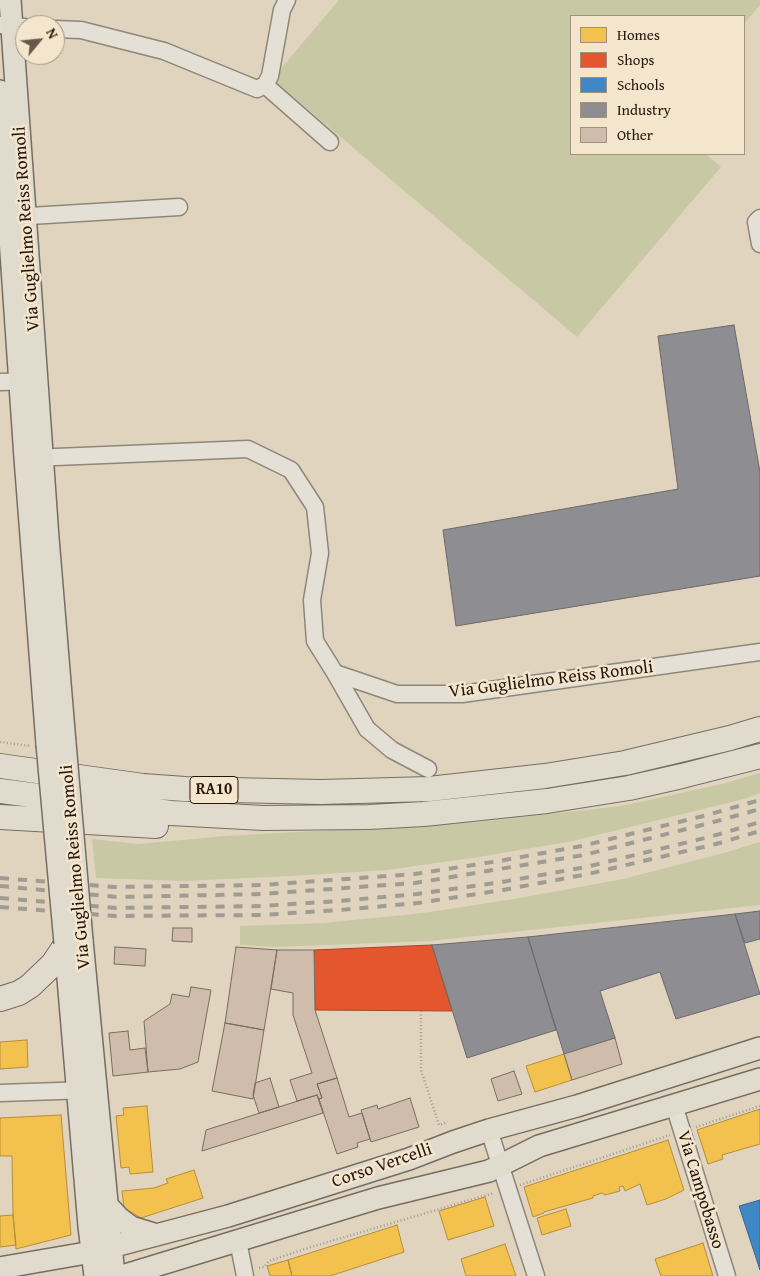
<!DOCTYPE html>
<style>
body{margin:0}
#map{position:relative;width:760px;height:1276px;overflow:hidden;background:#e0d4be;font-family:"Gentium Book Plus",serif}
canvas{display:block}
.legend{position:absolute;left:570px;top:15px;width:175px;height:140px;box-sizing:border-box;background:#f3e6cc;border:1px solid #a19280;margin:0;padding:6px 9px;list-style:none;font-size:15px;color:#26150e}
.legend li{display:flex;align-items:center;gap:10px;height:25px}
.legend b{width:25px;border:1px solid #a19280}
.north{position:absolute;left:15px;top:15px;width:50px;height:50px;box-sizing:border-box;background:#f3e6cc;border:1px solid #a19280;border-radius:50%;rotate:62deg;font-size:14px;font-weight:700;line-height:20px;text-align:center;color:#26150e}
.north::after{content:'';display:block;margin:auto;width:18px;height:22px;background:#67584c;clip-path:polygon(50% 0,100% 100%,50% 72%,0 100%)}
</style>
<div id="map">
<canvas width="760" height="1276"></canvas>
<ul class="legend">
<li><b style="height:14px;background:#f2c14e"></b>Homes</li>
<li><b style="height:14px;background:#e4572e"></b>Shops</li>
<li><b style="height:14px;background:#3f88c5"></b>Schools</li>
<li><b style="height:14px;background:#8d8d92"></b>Industry</li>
<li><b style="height:14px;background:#d0bcab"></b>Other</li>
</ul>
<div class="north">N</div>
</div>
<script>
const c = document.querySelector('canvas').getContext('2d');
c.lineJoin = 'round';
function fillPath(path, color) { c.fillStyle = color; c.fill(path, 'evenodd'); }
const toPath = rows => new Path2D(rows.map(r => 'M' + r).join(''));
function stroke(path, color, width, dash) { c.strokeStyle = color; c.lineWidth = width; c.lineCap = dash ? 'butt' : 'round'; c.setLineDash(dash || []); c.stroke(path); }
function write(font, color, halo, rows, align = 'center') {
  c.font = font + ' "Gentium Book Plus",serif'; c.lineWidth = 5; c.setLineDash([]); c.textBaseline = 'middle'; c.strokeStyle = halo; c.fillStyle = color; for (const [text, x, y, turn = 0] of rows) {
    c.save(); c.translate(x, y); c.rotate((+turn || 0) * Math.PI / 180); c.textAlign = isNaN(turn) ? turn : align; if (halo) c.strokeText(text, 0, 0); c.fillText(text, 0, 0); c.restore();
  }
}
const green = toPath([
 [339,0,760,0,760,5,744,24,744,16,571,16,571,154,706,154,721,167,577,337,272,79],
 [760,773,760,793,744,799,573,841,479,857,387,870,291,876,184,881,96,878,92,839,138,844,225,836,478,822,621,806,722,784],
 [760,842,760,905,430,941,277,947,240,945,240,926,324,923,423,913,514,899,623,879,720,854]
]);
const homes = toPath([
 [27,1040,28,1067,0,1069,0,1042,27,1040],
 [564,1054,572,1080,535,1092,526,1066,564,1054],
 [147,1106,153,1172,130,1174,129,1167,121,1168,116,1116,124,1115,123,1108,147,1106],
 [760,1109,760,1144,722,1155,723,1159,708,1164,697,1130,760,1109],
 [61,1115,71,1235,16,1249,13,1215,12,1156,0,1156,0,1118,61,1115],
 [668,1140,684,1190,666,1199,647,1205,640,1184,625,1191,623,1186,619,1187,620,1191,605,1195,602,1193,593,1196,593,1198,544,1212,544,1213,533,1217,524,1187,668,1140],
 [194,1170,203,1198,141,1218,124,1208,122,1191,154,1188,168,1183,166,1179,194,1170],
 [485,1197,494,1226,448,1240,439,1211,485,1197],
 [566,1209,571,1226,542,1235,537,1218,566,1209],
 [13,1215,16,1245,0,1247,0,1216,13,1215],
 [397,1225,404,1252,330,1276,292,1276,288,1260,397,1225],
 [703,1243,713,1276,661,1276,655,1259,703,1243],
 [505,1244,516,1276,466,1276,461,1259,505,1244],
 [288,1260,292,1276,270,1276,267,1266,288,1260]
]);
const shops = toPath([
 [432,945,452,1011,315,1010,314,950,432,945]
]);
const schools = toPath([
 [760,1200,760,1270,739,1206,760,1200]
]);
const industry = toPath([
 [734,325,760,472,760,576,456,626,443,530,678,489,658,336,734,325],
 [760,911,760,939,745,943,735,914,760,911],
 [735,914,760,994,676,1019,660,972,600,991,615,1038,564,1054,528,937,735,914],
 [528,937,556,1030,467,1058,432,945,528,937]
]);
const building = toPath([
 [173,928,192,928,192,942,172,941,173,928],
 [115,947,146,949,145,966,114,964,115,947],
 [236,947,277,950,264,1030,225,1023,236,947],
 [277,950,314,950,315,1010,337,1078,317,1084,322,1098,319,1099,317,1095,297,1101,290,1080,312,1073,293,1015,293,993,271,989,277,950],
 [191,987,211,990,198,1062,180,1069,148,1072,144,1021,170,1004,172,994,189,997,191,987],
 [225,1023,264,1030,253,1099,212,1091,225,1023],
 [128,1031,130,1050,145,1048,148,1072,113,1076,109,1033,128,1031],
 [615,1038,622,1064,572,1080,564,1054,615,1038],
 [514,1071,522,1094,498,1101,491,1079,514,1071],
 [270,1078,279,1107,259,1113,253,1095,255,1083,270,1078],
 [337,1078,349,1117,362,1113,370,1139,357,1143,358,1147,337,1154,319,1099,322,1098,317,1084,337,1078],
 [317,1095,323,1113,202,1151,206,1130,317,1095],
 [410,1098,419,1127,371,1142,361,1110,377,1105,378,1109,410,1098]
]);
const path = toPath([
 [0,742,31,746],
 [421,1011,421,1070,439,1125,448,1122],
 [696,1127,760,1106],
 [520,1185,670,1135],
 [259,1268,264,1267,269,1261,311,1247,494,1193]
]);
const minor = toPath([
 [0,25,25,27],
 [55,29,81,30,164,51,257,89,265,85,270,76,282,10,287,0],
 [265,85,330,142],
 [13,217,179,207],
 [760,218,756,222,760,244],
 [0,382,30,381],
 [32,458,248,449,291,470,315,507,320,553,312,600,315,641,335,673,397,694,462,694,760,652],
 [335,673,367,729,392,750,428,769],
 [0,1093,88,1090],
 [674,1105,727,1276],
 [489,1130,536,1276],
 [238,1241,245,1276]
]);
const major = toPath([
 [10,0,48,538,65,743],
 [0,91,25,458,47,744],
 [82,940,114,1276],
 [65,943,89,1226,95,1276],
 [106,1204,119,1218,131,1227,157,1235],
 [0,1268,92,1252,228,1216,409,1159,453,1142,489,1130,577,1106,760,1048],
 [122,1276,378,1198,489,1171,539,1146,760,1079]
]);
const highway = toPath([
 [0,766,143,786,185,789,321,792,429,789,545,776,625,763,730,738,760,729],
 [0,791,171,813,263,818,369,817,424,814,547,801,629,788,682,776,760,756],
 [0,817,156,826],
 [0,999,19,993,30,986,53,964,65,946]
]);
const rail = toPath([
 [0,878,115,887,262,885,415,874,499,861,582,846,707,815,760,800],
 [0,886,117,897,261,894,415,883,584,855,710,823,760,809],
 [0,898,116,908,261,906,339,901,417,894,502,882,586,867,713,836,760,822],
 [0,907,115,916,261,915,340,910,418,903,503,890,588,874,716,844,760,831]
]);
const majorBridge = toPath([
 [65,743,82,940],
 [47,744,65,943]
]);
const shields = [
 [214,790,48]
];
const shieldNames = [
 ["RA10",214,790]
];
const streetNames = [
 ["Via Guglielmo Reiss Romoli",27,229,-94],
 ["Via Guglielmo Reiss Romoli",551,680,-7],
 ["Via Guglielmo Reiss Romoli",76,867,-95],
 ["Corso Vercelli",382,1166,-19],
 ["Via Campobasso",700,1190,73]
];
fillPath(green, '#c8c9a4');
fillPath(homes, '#f2c14e');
stroke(homes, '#b58d3b', 1);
fillPath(shops, '#e4572e');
stroke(shops, '#ab4324', 1);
fillPath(schools, '#3f88c5');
stroke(schools, '#38668e', 1);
fillPath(industry, '#8d8d92');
stroke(industry, '#6e696a', 1);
fillPath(building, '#d0bcab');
stroke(building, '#756d62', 1);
stroke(minor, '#8f867a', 19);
stroke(major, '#756d62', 24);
stroke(highway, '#756d62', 26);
stroke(path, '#a19b93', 2.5, [1, 2.5]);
stroke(minor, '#e5e0d5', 16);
stroke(major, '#e1dbce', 21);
stroke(highway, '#e1dbce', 24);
stroke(rail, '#a19b93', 4, [9, 9]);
stroke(majorBridge, '#756d62', 24, []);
stroke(majorBridge, '#e1dbce', 21);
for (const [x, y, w] of shields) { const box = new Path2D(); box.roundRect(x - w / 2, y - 13.5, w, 27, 4); c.fillStyle = '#f3e6cc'; c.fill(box); stroke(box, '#26150e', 1); }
write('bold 16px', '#26150e', null, shieldNames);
write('18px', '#26150e', '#f3e6cc', streetNames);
</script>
